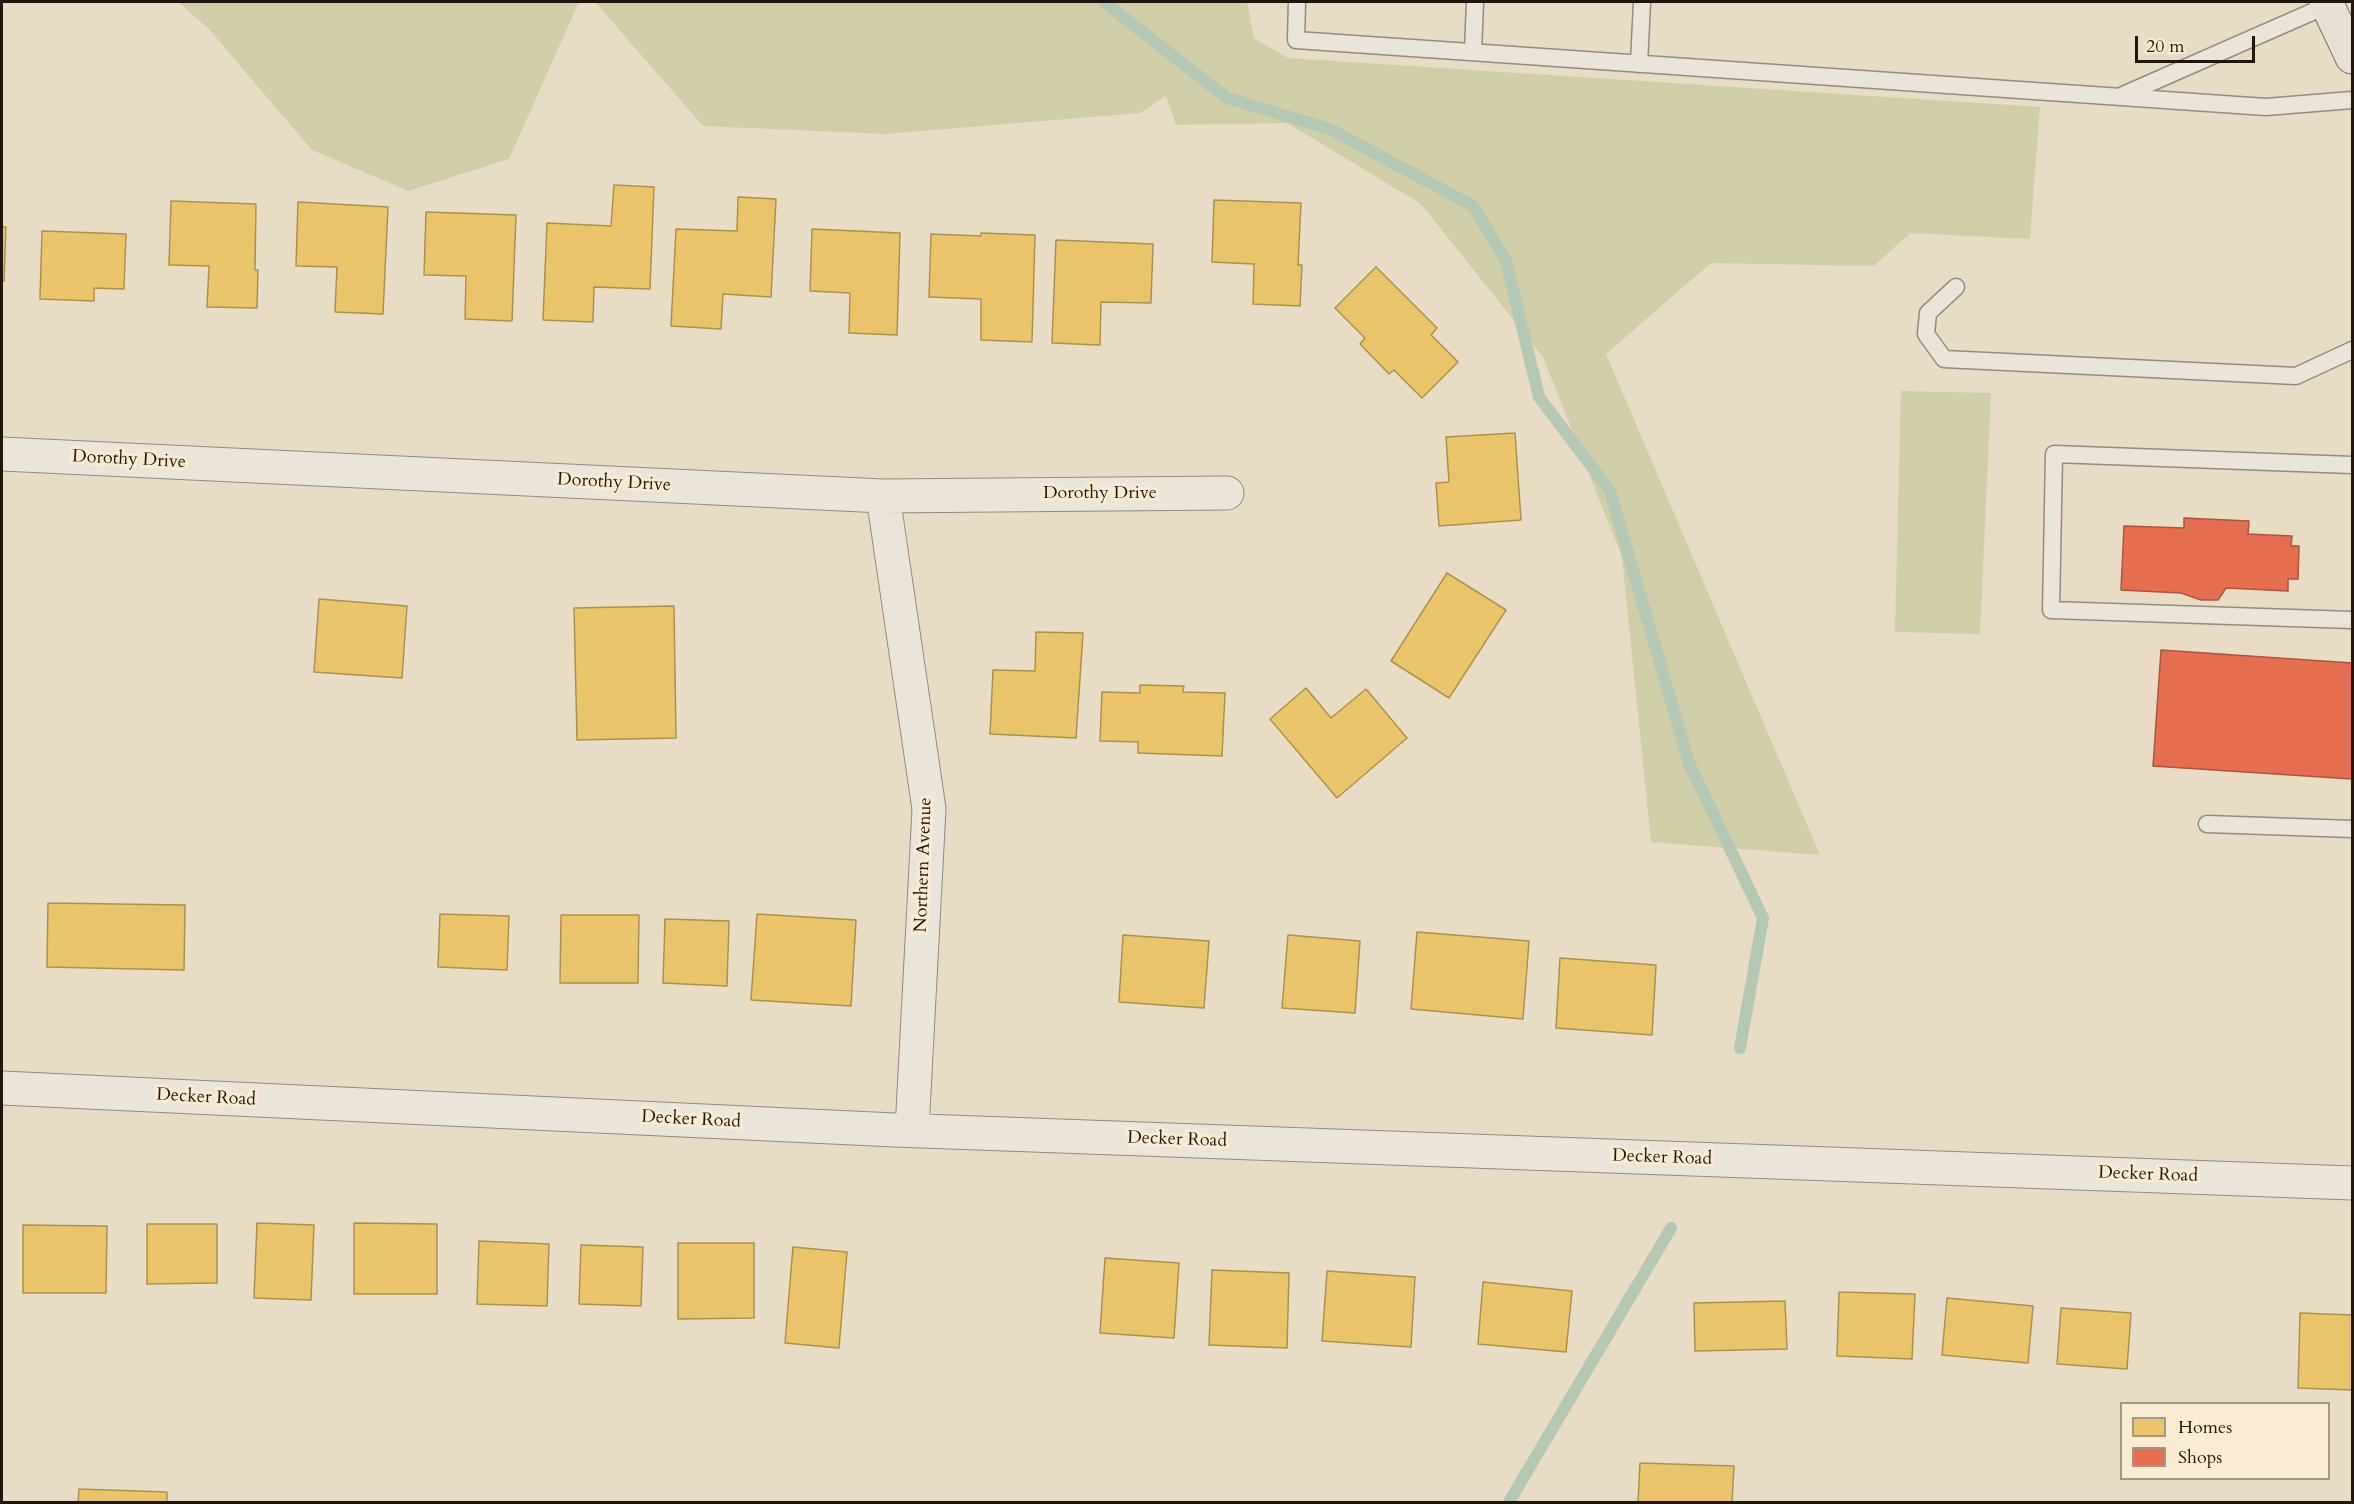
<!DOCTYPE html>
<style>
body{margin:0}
#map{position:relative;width:2354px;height:1504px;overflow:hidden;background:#e8dcc5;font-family:Cardo,serif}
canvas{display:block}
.frame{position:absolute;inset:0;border:3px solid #22150e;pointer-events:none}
.legend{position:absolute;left:2120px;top:1402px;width:210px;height:78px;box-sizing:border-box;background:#f9ecd0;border:2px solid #a39682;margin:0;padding:8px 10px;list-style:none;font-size:18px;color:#22150e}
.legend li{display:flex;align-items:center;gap:12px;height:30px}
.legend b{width:30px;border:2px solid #a39682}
.scale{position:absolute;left:2135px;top:36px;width:120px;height:27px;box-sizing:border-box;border:3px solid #22150e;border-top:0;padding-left:8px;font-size:18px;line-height:21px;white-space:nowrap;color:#22150e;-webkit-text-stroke:4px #f9ecd0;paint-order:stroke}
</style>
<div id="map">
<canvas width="2354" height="1504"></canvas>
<div class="frame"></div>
<ul class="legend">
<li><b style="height:16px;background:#e9c46a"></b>Homes</li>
<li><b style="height:16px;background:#e76f51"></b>Shops</li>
</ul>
<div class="scale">20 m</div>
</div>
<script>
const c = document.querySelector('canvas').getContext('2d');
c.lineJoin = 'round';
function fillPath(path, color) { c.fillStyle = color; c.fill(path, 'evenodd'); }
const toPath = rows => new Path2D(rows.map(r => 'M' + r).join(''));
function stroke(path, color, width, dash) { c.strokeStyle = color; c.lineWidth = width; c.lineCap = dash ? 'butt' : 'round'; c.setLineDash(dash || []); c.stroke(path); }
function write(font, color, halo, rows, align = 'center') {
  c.font = font + ' Cardo,serif'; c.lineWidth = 6; c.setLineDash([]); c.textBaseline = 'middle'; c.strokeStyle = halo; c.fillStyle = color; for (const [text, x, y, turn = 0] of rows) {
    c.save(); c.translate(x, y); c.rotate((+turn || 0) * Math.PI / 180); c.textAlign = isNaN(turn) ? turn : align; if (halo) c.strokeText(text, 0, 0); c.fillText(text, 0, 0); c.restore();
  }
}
const green = toPath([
 [178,2,579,2,509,159,408,191,312,150,208,28],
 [595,2,1247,2,1254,38,1288,58,2040,107,2030,239,1910,233,1874,266,1711,263,1606,354,1820,855,1651,842,1622,557,1543,357,1421,204,1287,123,1176,125,1166,96,1140,113,885,134,703,126],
 [1901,391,1991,393,1980,634,1895,632]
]);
const homes = toPath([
 [614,185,654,187,650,289,594,287,593,322,543,320,547,223,611,226,614,185],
 [738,197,776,199,771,297,723,294,721,329,671,326,676,229,737,231,738,197],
 [1214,200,1301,203,1298,265,1302,265,1300,306,1253,304,1254,264,1212,262,1214,200],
 [171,201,256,204,255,270,258,270,257,308,207,307,209,266,169,265,171,201],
 [298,202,388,207,383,314,335,312,337,267,296,266,298,202],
 [426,212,516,215,512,321,465,319,466,276,424,275,426,212],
 [2,227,6,227,4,281,2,281,2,227],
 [812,229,900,233,897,335,849,333,850,293,810,291,812,229],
 [42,231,126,234,124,289,94,288,94,301,40,299,42,231],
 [981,233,1035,235,1032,342,981,340,981,299,929,297,931,234,981,236,981,233],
 [1056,240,1153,244,1151,303,1101,302,1100,345,1052,343,1056,240],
 [1376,267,1437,328,1431,335,1458,362,1422,398,1394,370,1389,374,1360,344,1365,338,1335,308,1376,267],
 [1515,433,1521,520,1439,526,1436,483,1449,482,1446,437,1515,433],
 [1447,573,1506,610,1449,698,1391,661,1447,573],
 [319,599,407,606,402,678,314,672,319,599],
 [674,606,676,738,577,740,574,608,674,606],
 [1036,632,1083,633,1076,738,990,734,993,670,1035,671,1036,632],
 [1140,685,1184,686,1183,692,1225,693,1222,756,1138,753,1138,742,1100,741,1102,692,1140,693,1140,685],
 [1306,688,1331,718,1366,689,1407,738,1337,798,1270,719,1306,688],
 [48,903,185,905,184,970,47,967,48,903],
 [440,914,509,916,507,970,438,967,440,914],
 [757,914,856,920,851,1006,751,1000,757,914],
 [561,915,639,915,638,983,560,983,561,915],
 [665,919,729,921,727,986,663,983,665,919],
 [1417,932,1529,941,1523,1019,1411,1009,1417,932],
 [1123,935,1209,941,1204,1008,1119,1002,1123,935],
 [1288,935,1360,941,1355,1013,1282,1008,1288,935],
 [1560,958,1656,965,1652,1035,1556,1028,1560,958],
 [257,1223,314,1225,311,1300,254,1298,257,1223],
 [354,1223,437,1224,437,1294,354,1294,354,1223],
 [147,1224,217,1224,217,1283,147,1284,147,1224],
 [23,1225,107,1226,106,1293,23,1293,23,1225],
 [479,1241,549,1244,547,1306,477,1304,479,1241],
 [678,1243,754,1243,754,1318,678,1319,678,1243],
 [581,1245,643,1247,641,1306,579,1304,581,1245],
 [793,1247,847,1252,839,1348,785,1343,793,1247],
 [1105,1258,1179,1263,1174,1338,1100,1333,1105,1258],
 [1212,1270,1289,1273,1287,1348,1209,1345,1212,1270],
 [1327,1271,1415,1277,1411,1347,1322,1341,1327,1271],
 [1483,1282,1572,1291,1566,1352,1478,1344,1483,1282],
 [1839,1292,1915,1294,1912,1359,1837,1356,1839,1292],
 [1947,1298,2033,1306,2028,1363,1942,1355,1947,1298],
 [1785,1301,1787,1349,1695,1351,1694,1303,1785,1301],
 [2061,1308,2131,1313,2127,1369,2057,1364,2061,1308],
 [2300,1313,2352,1315,2352,1390,2298,1388,2300,1313],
 [1640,1463,1734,1466,1732,1502,1638,1502,1640,1463],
 [79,1489,167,1492,167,1502,78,1502,79,1489]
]);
const shops = toPath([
 [2184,518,2249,521,2248,534,2292,536,2291,546,2299,546,2298,579,2288,579,2288,591,2226,588,2218,600,2201,600,2181,593,2121,590,2124,526,2184,528,2184,518],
 [2161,650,2352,663,2352,779,2153,766,2161,650]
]);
const stream = toPath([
 [1104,2,1227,98,1330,129,1473,206,1506,261,1539,397,1610,491,1689,763,1763,918,1740,1048],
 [1509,1502,1671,1228]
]);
const lane = toPath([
 [1297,2,1296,40,2266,107,2352,100],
 [1473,52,1475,2],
 [1639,64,1642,2],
 [2123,95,2328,5],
 [1956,287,1928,313,1926,334,1944,359,2296,376,2352,350],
 [2352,465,2054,454,2051,610,2352,620],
 [2207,824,2352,829]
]);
const street = toPath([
 [2,454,883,496,1227,493],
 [883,496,929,809,912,1130],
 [2,1088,895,1130,2352,1183]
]);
const primary = toPath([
 [2326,2,2352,57]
]);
const streetNames = [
 ["Dorothy Drive",129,460,3],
 ["Dorothy Drive",614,483,3],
 ["Dorothy Drive",1100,494],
 ["Northern Avenue",924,865,-88],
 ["Decker Road",206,1098,3],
 ["Decker Road",691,1120,3],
 ["Decker Road",1177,1140,2],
 ["Decker Road",1662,1158,2],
 ["Decker Road",2148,1175,2]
];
fillPath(green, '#d0cea7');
fillPath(homes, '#e9c46a');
stroke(homes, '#ad904e', 1.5);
fillPath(shops, '#e76f51');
stroke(shops, '#ac543d', 1.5);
stroke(stream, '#b4c7b2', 12);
stroke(lane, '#938b7d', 19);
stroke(street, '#938b7d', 35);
stroke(primary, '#777064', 35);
stroke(lane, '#ebe5d9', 16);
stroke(street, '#ebe5d9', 33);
stroke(primary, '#e8e1d3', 33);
write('18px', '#22150e', '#f9ecd0', streetNames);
</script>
